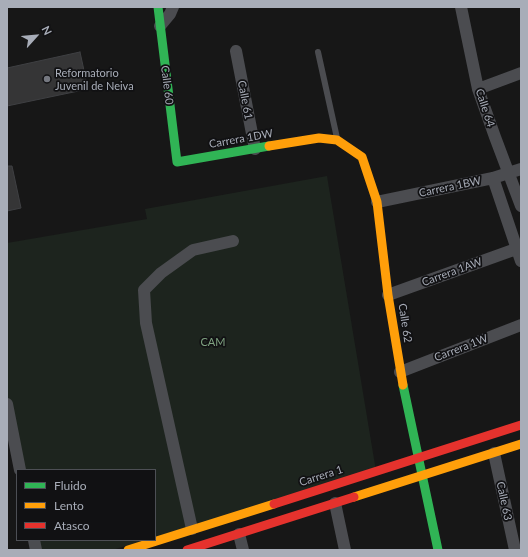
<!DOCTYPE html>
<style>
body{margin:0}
#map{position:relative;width:528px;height:557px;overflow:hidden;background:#171717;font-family:Lato,sans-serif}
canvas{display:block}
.frame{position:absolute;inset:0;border:8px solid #a8adb8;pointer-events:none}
.legend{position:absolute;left:16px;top:469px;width:140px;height:72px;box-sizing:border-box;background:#111113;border:1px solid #4d4f55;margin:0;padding:5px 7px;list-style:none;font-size:12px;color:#a8adb8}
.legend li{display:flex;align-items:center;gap:8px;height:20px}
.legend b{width:20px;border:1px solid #4d4f55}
.north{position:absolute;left:16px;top:16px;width:40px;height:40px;-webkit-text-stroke:3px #111113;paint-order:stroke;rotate:63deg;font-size:11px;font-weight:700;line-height:16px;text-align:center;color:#a8adb8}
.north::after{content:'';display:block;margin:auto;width:14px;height:18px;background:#a8adb8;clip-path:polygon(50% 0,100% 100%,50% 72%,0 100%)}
</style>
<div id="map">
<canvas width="528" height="557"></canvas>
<div class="frame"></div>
<ul class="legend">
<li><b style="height:5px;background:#30b455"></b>Fluido</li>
<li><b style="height:5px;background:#ff9f0a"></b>Lento</li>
<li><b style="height:5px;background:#e5322d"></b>Atasco</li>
</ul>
<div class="north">N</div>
</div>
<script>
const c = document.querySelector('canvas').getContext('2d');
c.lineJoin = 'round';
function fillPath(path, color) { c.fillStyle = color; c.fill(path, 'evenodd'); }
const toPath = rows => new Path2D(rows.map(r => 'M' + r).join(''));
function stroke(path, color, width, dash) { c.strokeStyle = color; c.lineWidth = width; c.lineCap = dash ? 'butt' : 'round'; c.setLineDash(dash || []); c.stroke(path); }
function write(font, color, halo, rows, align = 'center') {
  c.font = font + ' Lato,sans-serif'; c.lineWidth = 3.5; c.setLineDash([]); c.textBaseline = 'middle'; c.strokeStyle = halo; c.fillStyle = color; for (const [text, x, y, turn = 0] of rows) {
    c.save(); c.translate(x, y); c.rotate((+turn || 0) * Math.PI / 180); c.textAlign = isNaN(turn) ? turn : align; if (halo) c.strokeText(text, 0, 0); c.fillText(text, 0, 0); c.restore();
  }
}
const green = toPath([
 [327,176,376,471,155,537,155,470,20,470,7,404,7,243,147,219,145,209],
 [34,540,146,540,112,550,36,550]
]);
const building = toPath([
 [80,52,88,89,7,106,7,68,80,52],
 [7,166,12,166,21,208,7,211,7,166]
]);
const lane = toPath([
 [318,52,337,138]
]);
const street = toPath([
 [461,7,478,89,495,137,521,206],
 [160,26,170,14,173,7],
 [236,51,255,149],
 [478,89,521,73],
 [493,178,521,261],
 [377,202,493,178,521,169],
 [388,295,516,249],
 [400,372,521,325],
 [7,404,20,470],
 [494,453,515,550],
 [335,503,345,550],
 [192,529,146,323,144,290,161,273,193,250,233,241],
 [239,534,243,550],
 [34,540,36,550]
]);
const fast = toPath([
 [158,7,177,162,269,146],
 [403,385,438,550]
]);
const slow = toPath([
 [269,146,319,138,337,140,362,157,377,202,388,295,403,385],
 [354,497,521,444],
 [128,550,274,504]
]);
const jam = toPath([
 [274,504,521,425],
 [187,550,354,497]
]);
const markers = [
 [47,79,4,"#757880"]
];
const poiNames = [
 ["Reformatorio",55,73],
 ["Juvenil de Neiva",55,86]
];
const streetNames = [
 ["Calle 60",167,85,83],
 ["Calle 61",245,100,79],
 ["Calle 64",485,108,72],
 ["Carrera 1DW",241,139,-10],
 ["Carrera 1BW",450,187,-12],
 ["Carrera 1AW",452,272,-20],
 ["Calle 62",405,323,81],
 ["Carrera 1W",461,348,-21],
 ["Carrera 1",321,476,-18],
 ["Calle 63",504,501,78]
];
const parkNames = [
 ["CAM",213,342]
];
fillPath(green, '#1d241e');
fillPath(building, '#353536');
stroke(building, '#3f4043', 1);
stroke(lane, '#4b4c50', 6);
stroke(street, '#4b4c50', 12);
stroke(fast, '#30b455', 9);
stroke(slow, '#ff9f0a', 9);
stroke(jam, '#e5322d', 9);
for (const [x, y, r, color] of markers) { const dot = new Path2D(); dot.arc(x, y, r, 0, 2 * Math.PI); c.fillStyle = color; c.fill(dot); stroke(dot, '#111113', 1.5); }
write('11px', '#a8adb8', '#111113', poiNames, 'left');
write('11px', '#a8adb8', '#111113', streetNames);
write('11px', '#7fa381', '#111113', parkNames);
</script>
